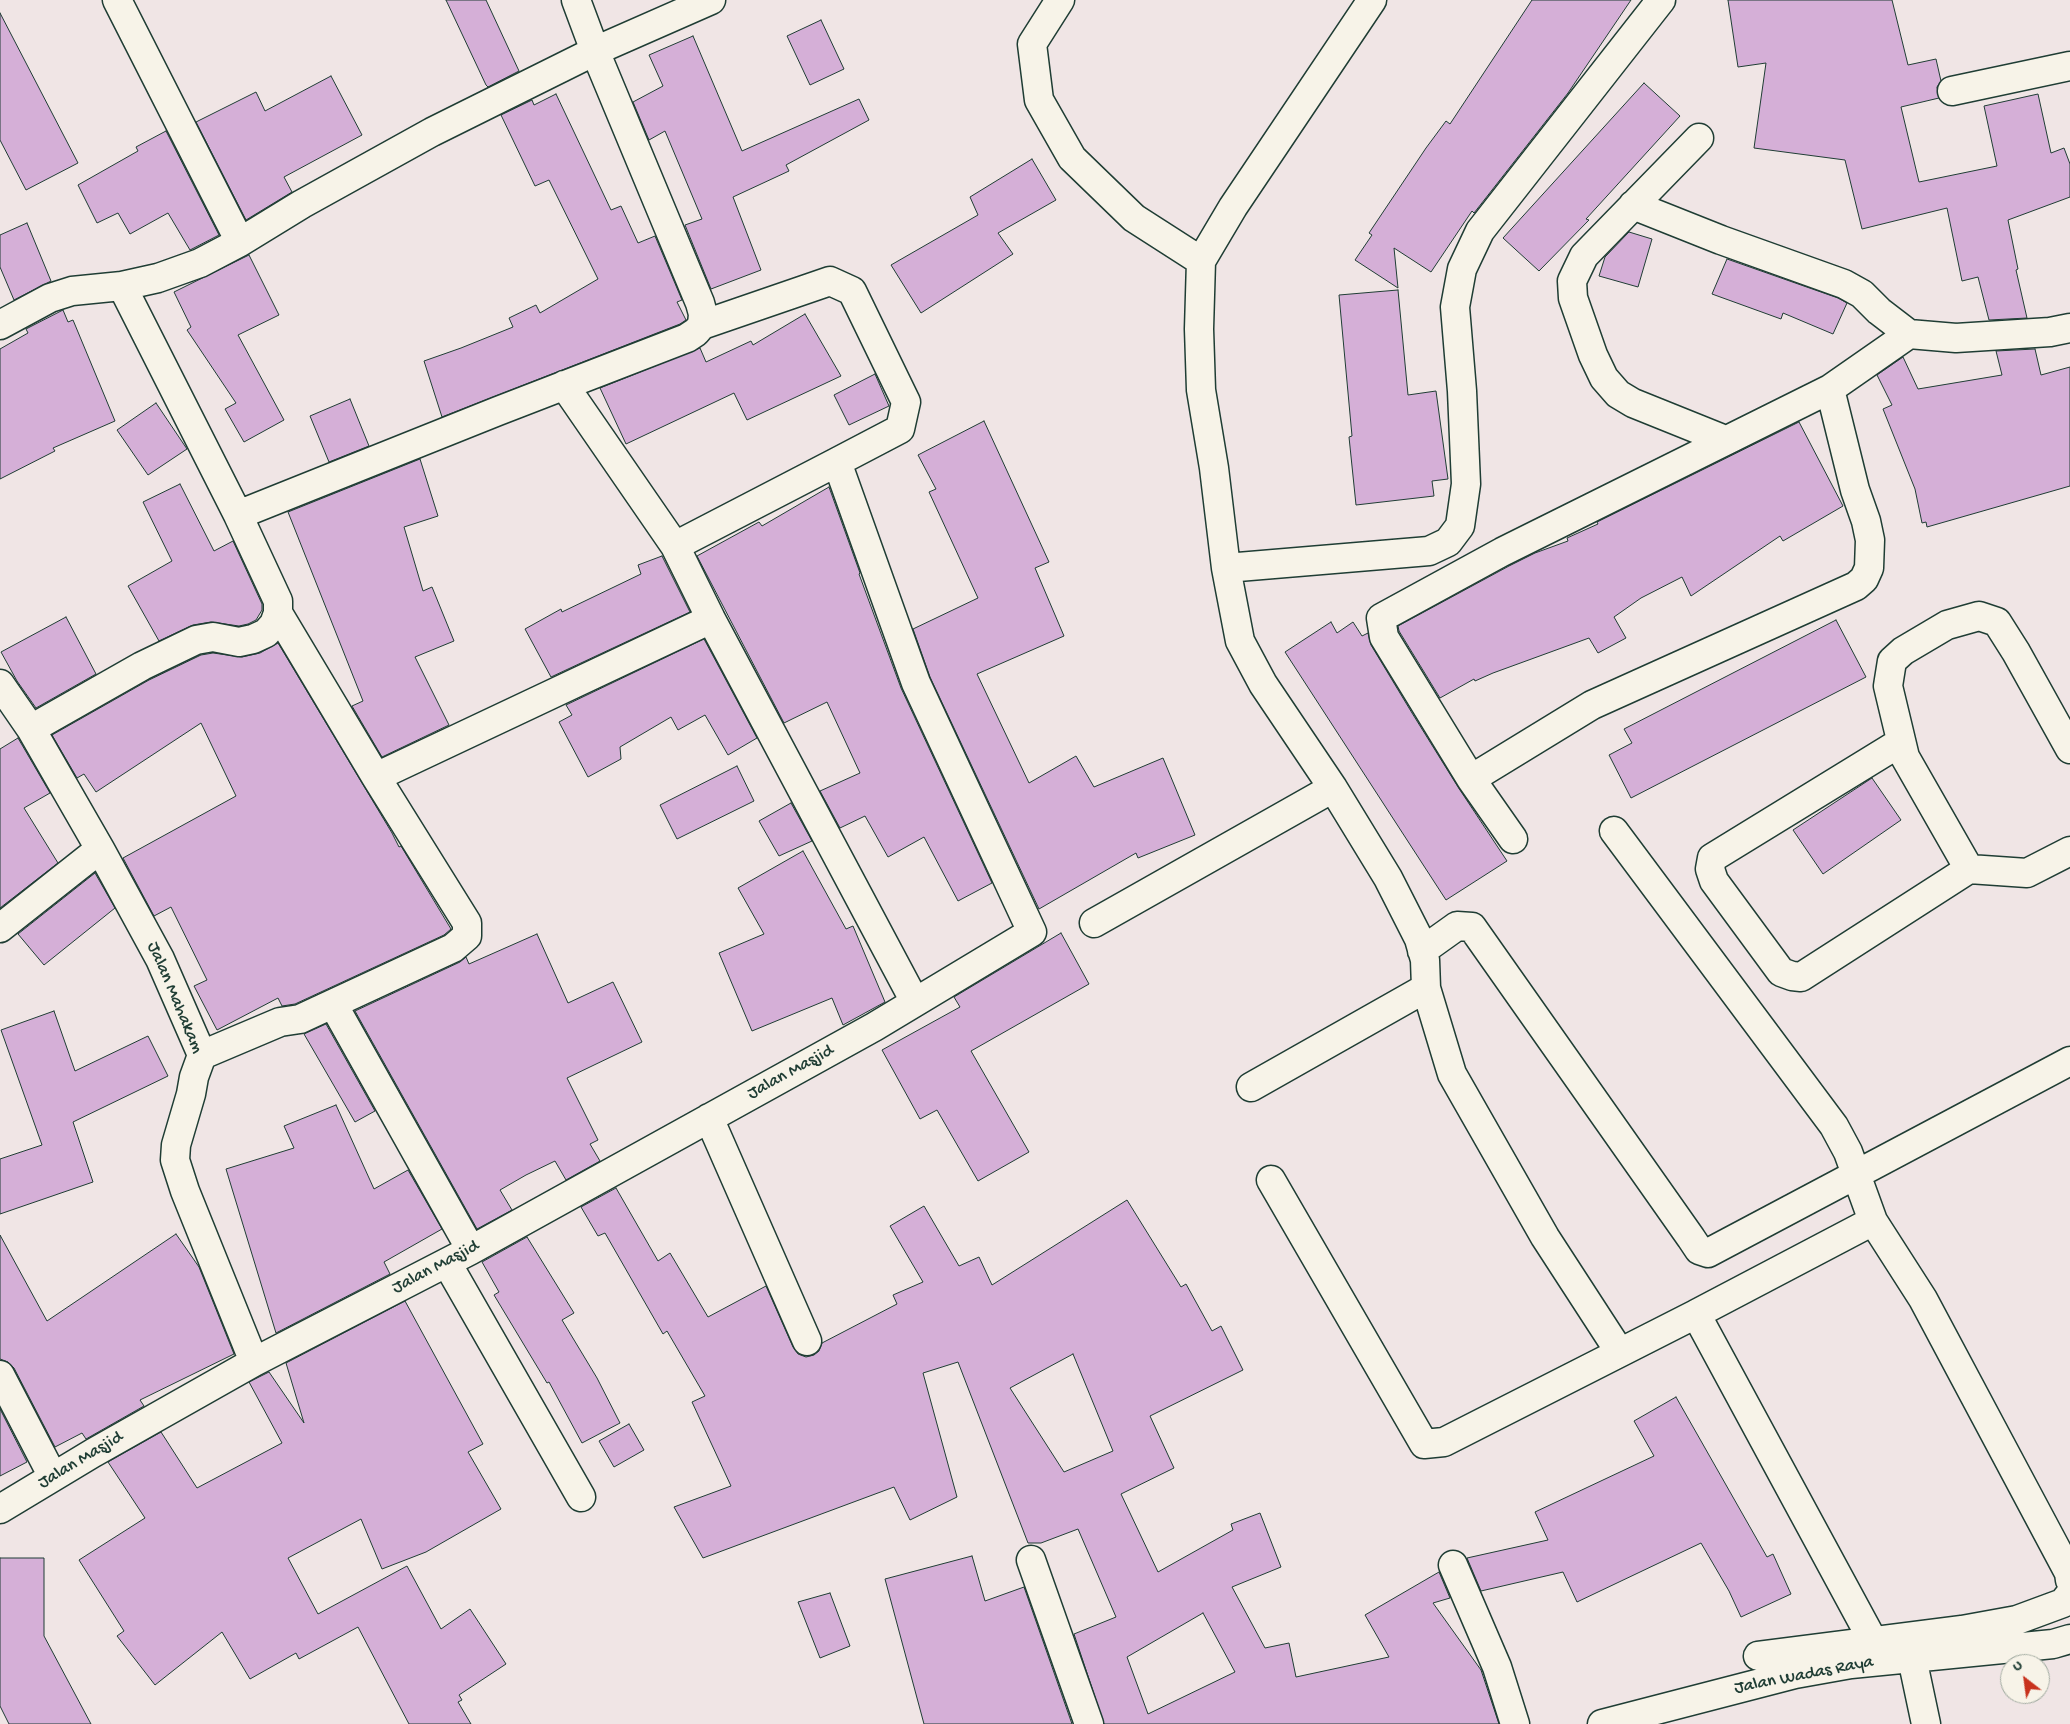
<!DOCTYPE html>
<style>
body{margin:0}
#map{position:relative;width:2070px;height:1724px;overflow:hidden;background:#f0e5e5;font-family:"Gochi Hand",sans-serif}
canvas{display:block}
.north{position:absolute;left:2000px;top:1654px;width:50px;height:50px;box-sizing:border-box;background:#f7f3e8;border:1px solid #a1aaa0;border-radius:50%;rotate:330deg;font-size:14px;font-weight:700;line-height:20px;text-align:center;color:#1f3d34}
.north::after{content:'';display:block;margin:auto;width:18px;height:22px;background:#c8321e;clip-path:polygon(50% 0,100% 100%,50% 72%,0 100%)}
</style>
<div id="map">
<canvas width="2070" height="1724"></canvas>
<div class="north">U</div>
</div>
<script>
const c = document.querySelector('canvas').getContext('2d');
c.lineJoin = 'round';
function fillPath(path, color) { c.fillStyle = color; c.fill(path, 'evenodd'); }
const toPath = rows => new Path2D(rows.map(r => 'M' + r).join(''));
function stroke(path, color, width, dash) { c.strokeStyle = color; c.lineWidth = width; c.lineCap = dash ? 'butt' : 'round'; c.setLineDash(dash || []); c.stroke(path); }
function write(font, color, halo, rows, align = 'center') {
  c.font = font + ' "Gochi Hand",sans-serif'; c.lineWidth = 5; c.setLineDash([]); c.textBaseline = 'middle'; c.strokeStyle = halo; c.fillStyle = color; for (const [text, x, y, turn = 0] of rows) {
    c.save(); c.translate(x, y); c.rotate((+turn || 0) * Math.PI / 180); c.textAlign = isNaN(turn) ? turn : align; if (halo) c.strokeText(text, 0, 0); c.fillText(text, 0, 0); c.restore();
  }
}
const building = toPath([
 [446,0,486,0,519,71,488,87,486,85,446,0],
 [1532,0,1631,0,1568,93,1474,213,1472,211,1431,272,1394,248,1398,288,1355,260,1372,235,1369,233,1426,148,1446,121,1450,124,1532,0],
 [1728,0,1892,0,1908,65,1936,59,1941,81,1937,87,1939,98,1901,107,1919,182,1997,166,1984,106,2038,94,2051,153,2064,148,2070,164,2070,197,2008,220,2018,269,2016,270,2027,318,1989,320,1978,277,1962,281,1947,208,1862,229,1845,160,1754,148,1766,63,1738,67,1728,0],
 [0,13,78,163,26,190,0,140,0,13],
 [821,20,844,69,810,85,787,36,821,20],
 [693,36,742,151,859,99,869,120,786,165,789,171,733,197,761,270,711,289,685,225,702,219,665,131,649,140,633,102,663,86,649,55,693,36],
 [331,76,362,135,284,177,292,192,246,220,196,122,256,92,265,111,331,76],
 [1644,83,1680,116,1586,219,1589,220,1539,271,1503,238,1644,83],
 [556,94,611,210,621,206,638,243,655,236,682,300,677,302,686,320,680,324,442,417,424,361,461,348,513,327,509,318,536,305,540,313,598,279,549,180,535,186,501,115,532,100,534,105,556,94],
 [166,131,219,235,190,250,168,213,130,234,118,213,97,223,78,185,138,151,136,147,166,131],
 [1032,159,1056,200,998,233,1013,254,921,313,891,265,978,215,970,197,1032,159],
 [27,223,51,281,14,300,0,267,0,235,27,223],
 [1629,232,1652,239,1638,287,1599,276,1605,257,1629,232],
 [249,255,279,315,238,335,284,420,244,442,225,409,236,403,187,330,191,327,174,292,249,255],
 [1727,259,1838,298,1847,303,1833,334,1783,313,1781,319,1712,294,1727,259],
 [1398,290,1408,395,1436,391,1448,479,1432,481,1434,496,1356,505,1349,437,1352,436,1339,295,1398,290],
 [63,310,68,322,73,320,115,421,53,448,55,451,0,479,0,349,28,333,26,329,63,310],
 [805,314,841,376,747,420,734,393,626,444,600,388,700,348,706,362,751,341,753,345,805,314],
 [2035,349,2041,375,2070,367,2070,486,1927,527,1926,522,1922,523,1915,489,1883,409,1892,405,1877,375,1903,357,1918,389,2002,375,1996,351,2035,349],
 [875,374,889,406,849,425,834,395,875,374],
 [350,399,369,446,329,462,310,416,350,399],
 [156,403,187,449,148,475,117,430,156,403],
 [984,421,1049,562,1035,568,1064,636,977,674,1029,783,1076,756,1094,787,1163,758,1195,835,1138,858,1136,853,1039,909,930,677,913,629,978,598,929,492,936,489,918,455,984,421],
 [1799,422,1843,506,1783,541,1780,536,1691,596,1682,577,1641,598,1614,617,1626,638,1598,653,1589,638,1493,673,1475,681,1474,679,1440,698,1399,631,1398,626,1509,566,1535,553,1568,541,1567,538,1598,524,1597,522,1799,422],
 [420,459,438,516,404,527,423,591,432,587,454,641,415,657,449,725,382,757,352,706,363,701,288,512,420,459],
 [180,484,214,551,233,541,262,604,262,610,256,620,248,624,239,626,211,622,193,625,159,641,128,586,172,561,143,502,180,484],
 [829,487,860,573,859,574,901,688,992,883,958,901,924,837,888,857,865,816,840,828,820,791,860,773,827,702,784,723,697,556,759,522,762,526,829,487],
 [662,556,690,612,551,677,525,629,561,609,562,612,641,574,638,565,662,556],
 [66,617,96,674,36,708,17,681,1,652,66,617],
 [1836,620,1866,677,1631,798,1609,755,1632,743,1624,729,1836,620],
 [1331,622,1337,633,1353,622,1362,636,1368,633,1371,645,1412,713,1458,787,1507,861,1446,900,1285,652,1331,622],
 [704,639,757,738,728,755,705,715,678,730,671,717,620,747,621,759,588,777,559,722,572,715,566,705,704,639],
 [278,643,392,833,399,847,401,846,451,929,444,935,295,1004,282,1006,278,998,217,1030,194,986,207,980,171,907,154,916,123,858,236,796,201,723,96,792,84,774,77,778,52,735,149,680,201,655,213,653,242,657,260,653,278,643],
 [18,738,50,793,24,808,58,863,0,908,0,749,18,738],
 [737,766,754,801,677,839,660,805,737,766],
 [1872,778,1901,820,1823,874,1793,830,1872,778],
 [791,803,812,841,779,856,759,821,791,803],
 [803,851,846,929,853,926,885,1002,843,1025,832,998,752,1031,719,953,764,934,738,888,803,851],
 [95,873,115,908,44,965,18,934,95,873],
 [1061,933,1089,984,971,1051,1029,1152,978,1181,937,1110,920,1119,882,1050,960,1007,954,997,1061,933],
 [537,934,568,1003,613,982,642,1042,567,1078,598,1140,590,1144,600,1161,566,1180,555,1161,526,1175,500,1190,512,1210,477,1229,355,1011,460,962,466,957,469,964,537,934],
 [54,1011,75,1071,148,1036,168,1076,73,1122,93,1182,0,1214,0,1159,42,1145,1,1030,54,1011],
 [326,1024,375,1111,355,1122,304,1034,326,1024],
 [336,1105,374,1189,408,1170,442,1229,384,1262,390,1274,276,1333,226,1169,294,1148,284,1126,336,1105],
 [616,1188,658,1261,670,1253,708,1317,766,1286,793,1347,798,1354,806,1357,814,1355,819,1351,822,1343,897,1304,893,1295,923,1282,890,1226,924,1206,959,1266,979,1257,992,1285,1127,1200,1181,1287,1186,1284,1212,1331,1221,1326,1243,1370,1150,1416,1174,1468,1121,1494,1158,1572,1233,1530,1231,1524,1260,1513,1281,1567,1232,1587,1265,1648,1289,1643,1296,1677,1389,1657,1365,1615,1439,1572,1450,1598,1433,1603,1481,1670,1499,1724,1104,1724,1074,1634,1116,1617,1078,1529,1041,1543,1028,1543,958,1362,923,1373,957,1497,910,1520,894,1487,703,1558,674,1507,731,1486,692,1402,705,1396,667,1331,663,1334,605,1233,598,1236,581,1207,616,1188],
 [1073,1354,1113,1451,1064,1472,1010,1388,1073,1354],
 [1203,1613,1235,1672,1148,1714,1127,1657,1203,1613],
 [176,1234,199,1267,234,1354,140,1400,144,1406,86,1439,82,1433,55,1447,14,1368,8,1362,0,1359,0,1235,47,1321,176,1234],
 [527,1237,574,1313,562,1320,597,1378,620,1423,582,1443,549,1382,547,1383,494,1295,499,1292,482,1262,527,1237],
 [405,1301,483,1444,468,1452,501,1509,426,1552,382,1569,361,1519,288,1558,318,1614,407,1566,441,1629,470,1609,506,1664,459,1695,462,1700,458,1702,471,1724,409,1724,358,1627,299,1659,296,1653,250,1679,222,1632,155,1685,117,1636,124,1631,79,1560,145,1518,108,1462,161,1432,197,1488,282,1443,249,1382,269,1372,304,1423,286,1363,405,1301],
 [1676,1397,1767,1557,1773,1554,1791,1594,1741,1617,1729,1591,1701,1543,1577,1602,1563,1572,1481,1591,1467,1558,1548,1540,1535,1512,1654,1456,1634,1421,1676,1397],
 [0,1409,27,1462,0,1476,0,1409],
 [629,1424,644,1450,614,1467,599,1441,629,1424],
 [972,1556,985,1601,1024,1587,1072,1724,924,1724,885,1579,972,1556],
 [0,1558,44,1558,44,1636,91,1724,9,1724,0,1706,0,1558],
 [830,1593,850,1646,820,1658,798,1602,830,1593]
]);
const minor = toPath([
 [117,0,240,242],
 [1060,0,1032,44,1039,100,1072,158,1134,218,1201,261],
 [1372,0,1233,207,1201,261,1199,329,1201,390,1214,468,1226,568,1429,551,1448,542,1460,526,1466,484,1462,391,1455,307,1462,269,1480,231,1661,0],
 [1952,91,2070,66],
 [1699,138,1584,256,1572,281,1573,298,1593,355,1604,378,1618,394,1633,403,1725,440],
 [1633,205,1721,240,1844,284,1862,294,1879,311,1909,334,1956,338,2050,332,2070,328],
 [122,286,238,515],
 [0,325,50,298,72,291,122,286,158,278,200,263,240,242,302,204,432,132,595,51,711,0],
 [564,385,675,546,711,619,915,1002],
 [1830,389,1909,334],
 [675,546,837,462],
 [1226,568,1240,641,1263,684,1333,788,1388,878,1419,939,1425,960,1426,988,1452,1074,1545,1237,1619,1351],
 [0,684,31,729,100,849,160,959,202,1055,194,1077,191,1094,176,1145,175,1160,185,1191,254,1362],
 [31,729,142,666,196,640,213,637,239,642,253,639,266,633,274,624,278,613,278,601,238,515,498,411,687,338,696,332,702,325,703,314,700,303,595,51,576,0],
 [1901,742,1712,858,1710,869,1714,881,1781,972,1792,976,1801,977,1969,869,2027,873,2070,851],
 [376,777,711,619],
 [1471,779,1592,705,1856,586,1864,579,1869,568,1870,540,1866,521,1855,490,1830,389,1502,552,1381,618,1384,637,1471,779,1513,839],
 [1614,831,1834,1126,1848,1152,1873,1221],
 [1969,869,1905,757,1888,686,1892,661,1903,651,1947,625,1979,616,1997,622,2016,652,2070,749],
 [1094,923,1333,788],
 [0,928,100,849],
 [1422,951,1457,926,1472,927,1691,1238,1699,1250,1708,1253,2070,1061],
 [333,1004,471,1250],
 [202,1055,280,1022,300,1019,453,948,467,936,467,923,376,777,278,613],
 [1251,1087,1426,988],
 [709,1118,807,1341],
 [1271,1180,1424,1444,1444,1442,1696,1314,1873,1641],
 [447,1263,581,1497],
 [1696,1314,1873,1221,1923,1299,2069,1573,2070,1580],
 [0,1375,53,1477],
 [0,1509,93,1453,254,1362,471,1250,874,1027,1032,932,916,683,837,462,900,429,906,402,852,291,830,281,702,325],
 [1031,1560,1089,1724],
 [1453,1565,1497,1667,1515,1724],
 [1758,1656,1962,1630,2017,1620,2063,1603,2070,1594],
 [1912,1658,1926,1724],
 [1602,1724,1795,1674,1851,1664,2053,1644,2070,1639]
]);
const streetNames = [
 ["Jalan Mahakam",174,998,67],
 ["Jalan Masjid",791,1073,-29],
 ["Jalan Masjid",436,1268,-28],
 ["Jalan Masjid",81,1461,-31],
 ["Jalan Wadas Raya",1804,1676,-11]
];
fillPath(building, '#d5afd7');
stroke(building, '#1f3d34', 1);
stroke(minor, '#1f3d34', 31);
stroke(minor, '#f7f3e8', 28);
write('18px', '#1f3d34', '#f7f3e8', streetNames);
</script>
